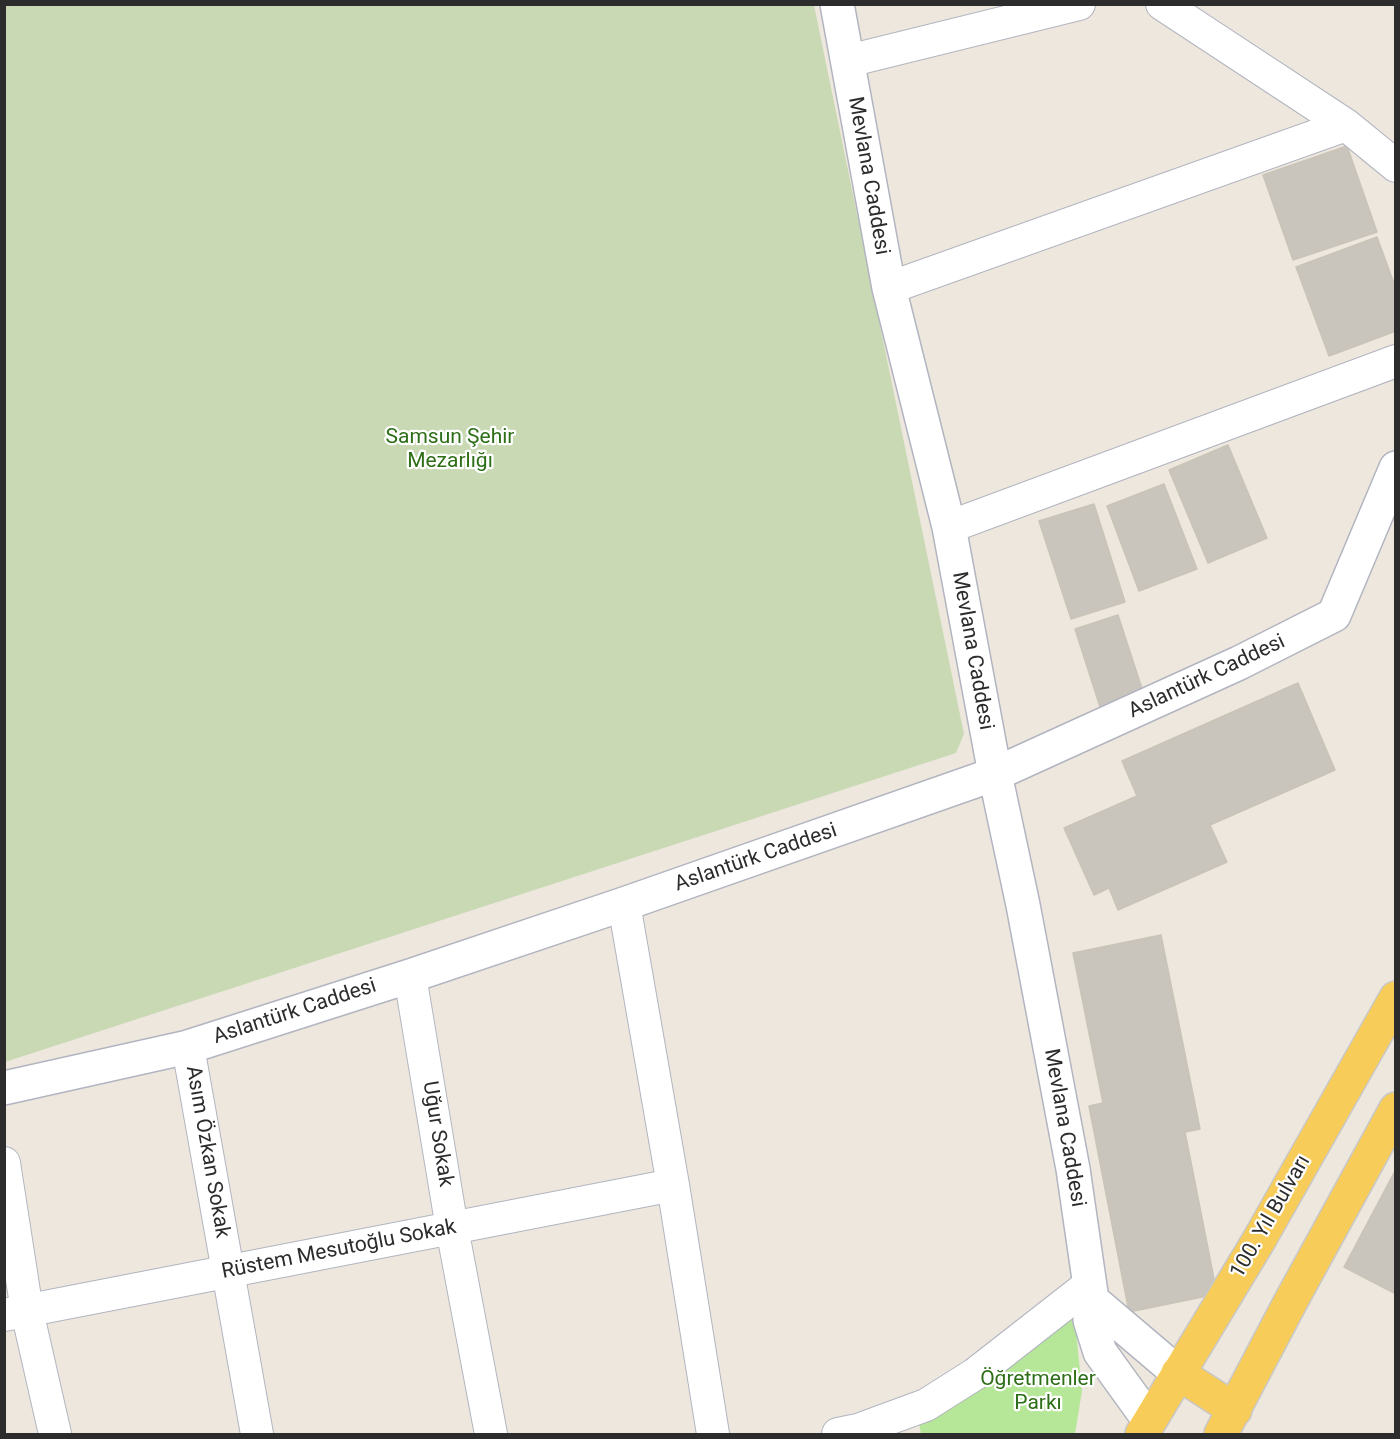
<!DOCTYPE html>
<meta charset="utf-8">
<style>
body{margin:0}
#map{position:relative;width:1400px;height:1439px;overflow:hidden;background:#eee7de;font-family:Roboto,sans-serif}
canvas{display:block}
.frame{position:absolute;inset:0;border:6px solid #2c2c2c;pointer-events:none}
</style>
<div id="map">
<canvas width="1400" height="1439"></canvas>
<div class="frame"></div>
</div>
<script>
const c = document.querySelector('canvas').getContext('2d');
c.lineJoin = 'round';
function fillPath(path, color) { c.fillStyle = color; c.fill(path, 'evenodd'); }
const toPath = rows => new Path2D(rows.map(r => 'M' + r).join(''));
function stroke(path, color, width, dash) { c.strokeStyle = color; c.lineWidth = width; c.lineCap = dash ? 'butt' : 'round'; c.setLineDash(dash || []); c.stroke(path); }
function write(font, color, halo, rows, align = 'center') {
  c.font = font + ' Roboto,sans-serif'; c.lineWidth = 4.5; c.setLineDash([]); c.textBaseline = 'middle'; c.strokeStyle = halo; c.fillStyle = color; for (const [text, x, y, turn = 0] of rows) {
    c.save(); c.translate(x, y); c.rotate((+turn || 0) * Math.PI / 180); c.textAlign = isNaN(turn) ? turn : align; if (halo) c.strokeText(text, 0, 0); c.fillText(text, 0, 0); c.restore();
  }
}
const green = toPath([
 [1074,1310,1082,1391,1075,1434,921,1434,918,1417]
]);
const cemetery = toPath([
 [4,5,814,5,964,734,956,753,5,1062]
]);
const building = toPath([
 [1347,146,1377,232,1293,260,1263,175,1347,146],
 [1377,237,1396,289,1396,331,1329,356,1296,267,1377,237],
 [1228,445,1267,538,1208,563,1169,470,1228,445],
 [1164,484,1197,569,1139,591,1107,506,1164,484],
 [1094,504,1125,602,1071,619,1039,521,1094,504],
 [1118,615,1147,704,1101,710,1075,629,1118,615],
 [1298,683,1335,770,1210,825,1227,862,1118,910,1109,888,1094,895,1064,828,1137,796,1122,761,1298,683],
 [1161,935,1200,1129,1185,1132,1217,1294,1129,1312,1089,1106,1103,1103,1073,953,1161,935],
 [1396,1169,1396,1294,1344,1267,1396,1169]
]);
const street = toPath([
 [1162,4,1346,125,1396,166],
 [848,61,1079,4],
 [889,288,1346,125],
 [949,527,1396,361],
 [624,904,673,1185,713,1434],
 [410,976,452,1228,491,1434],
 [188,1047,257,1434],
 [4,1163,27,1311,55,1434],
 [4,1315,673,1185],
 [838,1434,858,1430,926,1405,975,1374,1089,1285]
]);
const secondary = toPath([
 [837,4,889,288,949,527,995,774,1023,905,1073,1169,1092,1300,1090,1320,1100,1352,1149,1420],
 [4,1088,188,1047,410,976,624,904,995,774,1239,663,1334,615,1396,468],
 [1092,1300,1178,1373]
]);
const primary = toPath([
 [1178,1373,1235,1410],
 [1142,1434,1259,1240,1396,998],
 [1221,1434,1292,1299,1396,1109]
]);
const streetNames = [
 ["Mevlana Caddesi",868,176,80],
 ["Mevlana Caddesi",972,651,80],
 ["Aslantürk Caddesi",1207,677,-25],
 ["Aslantürk Caddesi",756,858,-19],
 ["Aslantürk Caddesi",295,1012,-18],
 ["Mevlana Caddesi",1064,1128,80],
 ["Uğur Sokak",437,1134,81],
 ["Asım Özkan Sokak",207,1152,80],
 ["100. Yıl Bulvarı",1271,1217,-60],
 ["Rüstem Mesutoğlu Sokak",339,1250,-11]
];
const parkNames = [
 ["Samsun Şehir",450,438],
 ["Mezarlığı",450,462],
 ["Öğretmenler",1038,1380],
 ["Parkı",1038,1404]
];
fillPath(green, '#b6e798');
fillPath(cemetery, '#c8d9b4');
fillPath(building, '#c9c5bc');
stroke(building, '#cac3b7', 1.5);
stroke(street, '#b2b5c0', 34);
stroke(secondary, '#b2b5c0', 36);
stroke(primary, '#c8c8c8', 36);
stroke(street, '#fff', 32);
stroke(secondary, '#fff', 33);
stroke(primary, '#f8cc59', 33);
write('21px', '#2c2c2c', '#fff', streetNames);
write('21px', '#2d6e17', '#fff', parkNames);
</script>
